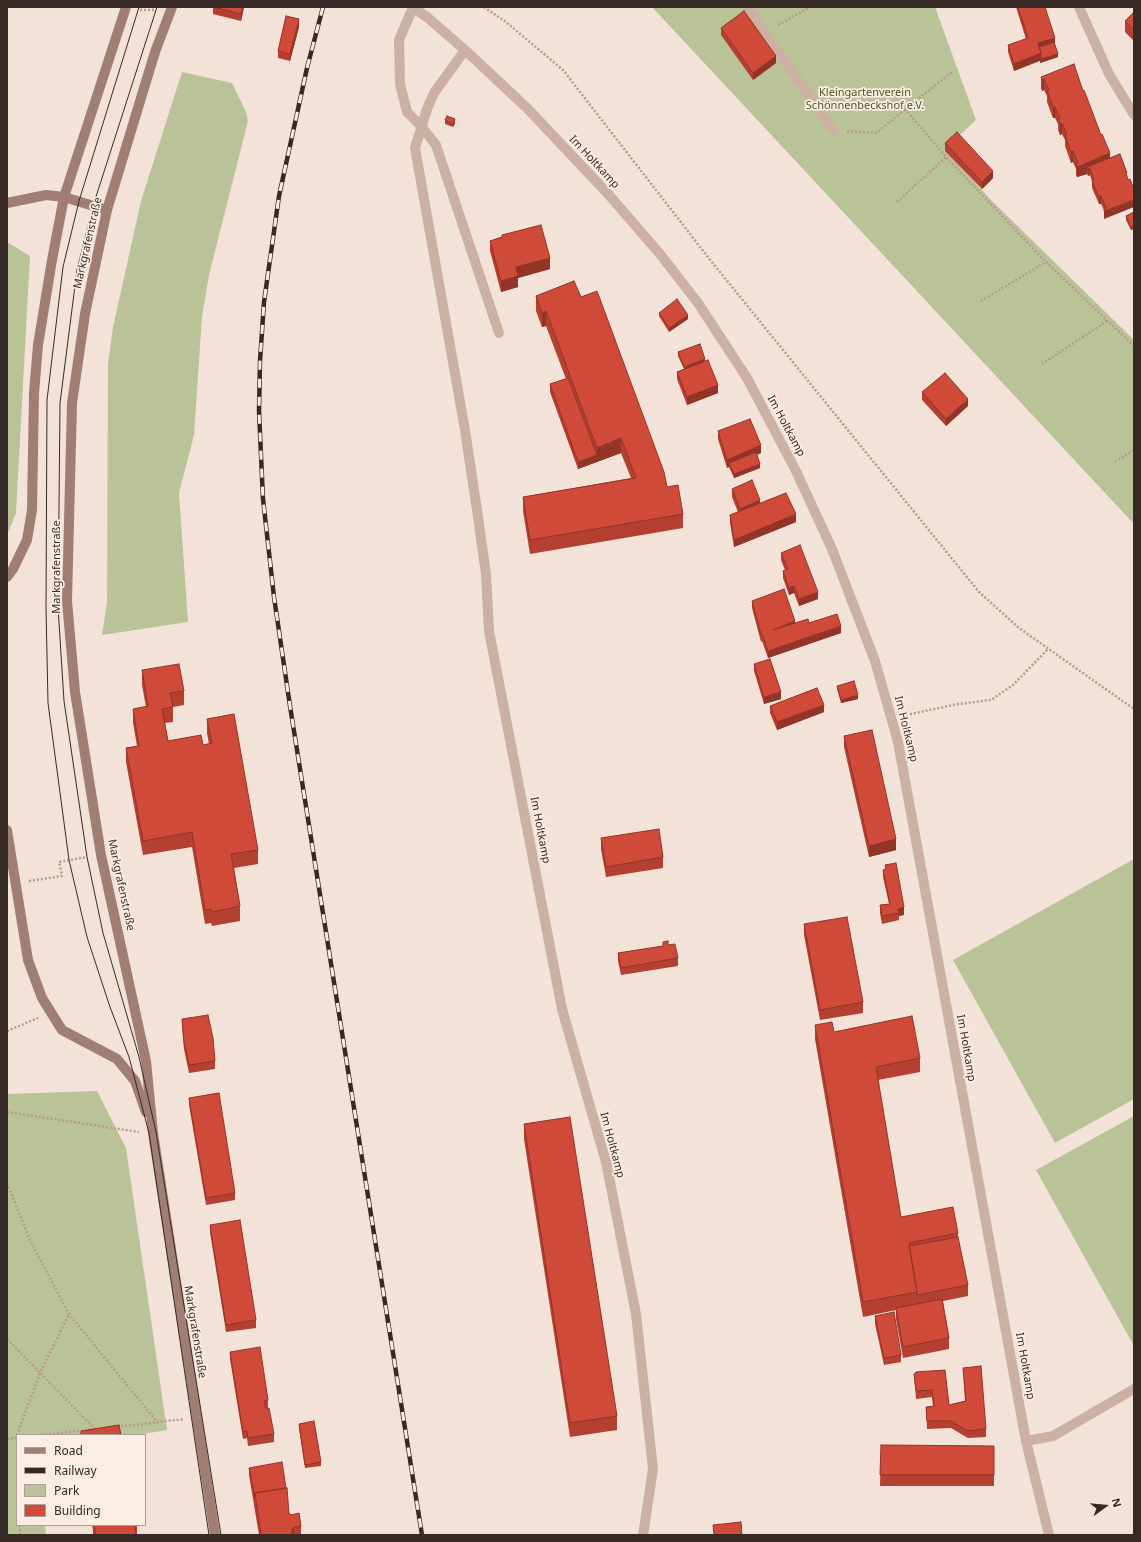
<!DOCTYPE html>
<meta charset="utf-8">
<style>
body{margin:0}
#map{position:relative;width:1141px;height:1542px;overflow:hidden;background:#f3e2d8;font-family:"Noto Sans",sans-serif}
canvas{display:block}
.frame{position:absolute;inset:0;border:8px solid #362925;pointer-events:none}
.legend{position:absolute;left:16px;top:1434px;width:130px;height:92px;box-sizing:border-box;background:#fbede4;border:1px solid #ac9f98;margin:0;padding:5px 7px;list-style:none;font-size:12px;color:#362925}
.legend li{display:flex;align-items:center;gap:8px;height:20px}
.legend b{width:20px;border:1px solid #ac9f98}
.north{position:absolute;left:1085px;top:1486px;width:40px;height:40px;-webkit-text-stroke:3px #fbede4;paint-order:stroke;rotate:74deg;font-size:11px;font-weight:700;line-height:16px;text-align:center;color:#362925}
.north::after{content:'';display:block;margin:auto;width:14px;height:18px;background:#362925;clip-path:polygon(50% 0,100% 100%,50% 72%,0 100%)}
</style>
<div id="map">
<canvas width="1141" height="1542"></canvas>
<div class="frame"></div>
<ul class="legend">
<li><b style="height:5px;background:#a07e74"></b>Road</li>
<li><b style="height:5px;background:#362925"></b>Railway</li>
<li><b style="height:11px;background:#bac397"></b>Park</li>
<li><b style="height:11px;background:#d04a39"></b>Building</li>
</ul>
<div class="north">N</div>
</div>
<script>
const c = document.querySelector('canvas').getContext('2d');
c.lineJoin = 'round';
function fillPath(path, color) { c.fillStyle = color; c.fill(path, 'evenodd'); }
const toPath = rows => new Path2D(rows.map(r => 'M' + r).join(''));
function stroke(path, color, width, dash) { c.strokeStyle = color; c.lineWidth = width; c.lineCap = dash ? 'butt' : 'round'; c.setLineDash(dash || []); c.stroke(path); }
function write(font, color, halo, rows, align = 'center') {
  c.font = font + ' "Noto Sans",sans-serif'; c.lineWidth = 3.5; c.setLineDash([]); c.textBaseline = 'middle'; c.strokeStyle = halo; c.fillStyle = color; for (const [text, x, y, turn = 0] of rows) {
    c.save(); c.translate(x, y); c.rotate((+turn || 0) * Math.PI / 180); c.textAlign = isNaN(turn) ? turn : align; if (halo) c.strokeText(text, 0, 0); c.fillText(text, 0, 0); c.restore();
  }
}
const green = toPath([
 [652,7,935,7,976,120,945,149,992,201,1134,340,1134,524],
 [182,72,232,83,246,112,248,121,209,275,202,317,194,435,179,493,188,622,102,635,107,603,108,364,113,327,141,201],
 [7,242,30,256,16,513,7,535],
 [1134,859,1134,1099,1055,1143,953,960],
 [97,1091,126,1148,167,1430,137,1435,17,1435,17,1525,45,1525,46,1535,7,1535,7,1094],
 [1134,1116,1134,1346,1036,1170]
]);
const path = toPath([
 [484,7,506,22,563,70,711,261,979,592,1019,628,1134,709],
 [140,10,155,10],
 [778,25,810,7],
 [905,109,946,157,1046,262,1134,346],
 [847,131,876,133,953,71],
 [897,202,946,157],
 [981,301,1046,262],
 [1042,364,1107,321],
 [1115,462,1134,450],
 [906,715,958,704,991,700,1013,685,1048,649],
 [29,881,62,876,59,862,87,857],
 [7,1031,38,1018],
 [7,1112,139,1132],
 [7,1183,30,1240,69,1314,158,1423],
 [7,1339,95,1429],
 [117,1427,184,1419],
 [17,1435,40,1373,69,1314],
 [41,1435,94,1429],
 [17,1436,17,1455],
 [7,1439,16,1438],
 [20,1525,20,1535]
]);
const lane = toPath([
 [747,7,833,130],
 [421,126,436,145,499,333]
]);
const street = toPath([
 [412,7,427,17,465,50,528,109,609,195,660,254,698,303,747,378,796,471,832,549,875,661,898,742,1026,1441,1049,1535],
 [413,7,399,40,400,84,407,112,421,126],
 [1079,7,1109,74,1134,115],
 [465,50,434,93,427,109,415,148,465,430,478,517,486,574,489,631,562,1009,606,1162,636,1314,653,1469,643,1535],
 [1026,1441,1053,1436,1134,1389]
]);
const secondary = toPath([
 [172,7,155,52,107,210,85,314,72,403,67,601,75,692,101,855,146,1061,153,1133,215,1535],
 [7,203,46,195,64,197,107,210],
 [7,577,13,569,27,540,32,510,34,393,38,345,52,260,64,197,126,7],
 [7,830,28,960,42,998,62,1030,117,1059,135,1081,146,1112]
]);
const tram = toPath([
 [139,7,79,201,63,267,47,400,46,608,48,703,69,860,87,937,110,1007,129,1057,149,1133,209,1535],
 [157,7,93,206,77,270,60,403,58,607,64,701,87,857,103,933,139,1057,156,1132,221,1535]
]);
const rail = toPath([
 [323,7,307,68,279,196,264,302,260,361,259,411,263,499,274,597,290,706,422,1535]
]);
const wall = toPath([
 [213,7,244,7,241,21,213,14],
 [1016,7,1045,7,1058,57,1040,63,1040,61,1014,71,1008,52,1008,45,1026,39],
 [1134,12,1134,41,1125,32,1125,21],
 [299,27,290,61,278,58,278,51],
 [721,28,776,63,753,80,721,35],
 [1041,77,1083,91,1110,158,1120,154,1104,219,1104,210,1101,204,1099,204,1092,188,1092,181,1090,175,1088,176,1087,174,1077,177,1076,175,1076,169,1073,162,1071,163,1065,146,1065,140,1062,134,1060,135,1058,130,1058,124,1055,118,1053,118,1047,102,1047,96,1044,90,1042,91,1041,88],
 [445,120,455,123,453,127,445,124],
 [945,143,993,178,982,189,945,151],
 [1134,212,1131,230,1126,220,1126,216],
 [502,235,550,269,518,278,518,287,501,292,490,251,490,241,502,237],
 [536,296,667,487,683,514,683,528,530,554,523,511,523,497,631,478,621,453,578,469,550,392,550,384,566,379,546,326,542,327,536,311],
 [659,313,688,319,669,332,659,316],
 [678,352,705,361,718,393,687,405,677,379,677,372,684,369,678,356],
 [922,392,968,406,946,426,922,400],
 [718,431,761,453,757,455,760,468,734,478,729,467,727,468,718,439],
 [732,489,760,503,796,522,734,547,730,523,730,515,738,512,732,497],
 [781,553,818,599,799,606,794,593,789,595,783,578,783,571,785,570,781,560],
 [752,601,795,623,809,623,841,633,768,658,762,641,761,642,752,608],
 [754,664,781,699,764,704,754,671],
 [142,670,184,691,184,705,173,707,173,722,165,723,168,741,203,745,209,744,207,733,207,719,258,850,258,864,234,868,240,906,240,921,212,926,211,923,205,924,192,847,143,855,126,762,126,748,137,746,133,723,133,709,146,707,142,685],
 [837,686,858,699,841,703,837,689],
 [770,706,824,712,777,730,770,713],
 [844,736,896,850,869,857,844,747],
 [601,838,663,857,663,868,606,877,601,849],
 [885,865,904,915,899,916,899,920,882,924,880,913,880,905,889,904,883,877,883,870,885,869],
 [804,924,863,1002,863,1013,820,1020,804,935],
 [663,942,668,945,678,958,678,966,621,975,618,961,618,953,663,946],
 [182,1019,215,1061,215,1069,189,1073,184,1049,182,1026],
 [815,1025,834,1032,920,1058,920,1072,878,1080,901,1217,958,1233,958,1237,968,1285,968,1296,943,1301,949,1338,949,1349,903,1358,896,1319,896,1310,863,1317,815,1039],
 [189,1098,235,1193,235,1200,206,1205,189,1105],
 [524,1124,617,1416,617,1430,570,1437,524,1139],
 [210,1225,256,1320,256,1328,226,1332,210,1232],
 [875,1316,901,1355,901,1362,884,1365,875,1324],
 [230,1352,268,1400,268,1408,266,1408,274,1434,274,1442,248,1446,247,1438,243,1439,230,1359],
 [963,1368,986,1429,986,1437,968,1438,951,1428,927,1429,926,1407,933,1406,932,1397,916,1399,914,1374,949,1405,965,1401],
 [299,1424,321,1462,321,1466,305,1468,299,1428],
 [881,1445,994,1446,994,1486,880,1486],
 [249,1468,301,1526,301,1535,259,1535,249,1475],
 [92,1525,137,1525,137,1535,93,1535,93,1530]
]);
const shadedWall = toPath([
 [243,7,244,7,241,21,241,14],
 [299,19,299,27,290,61,290,54],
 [1055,38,1055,45,1038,50,1038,43],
 [1041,53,1058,54,1058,57,1040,63,1040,60,1014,71,1014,64],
 [776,56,776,63,753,80,753,73],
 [1044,79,1044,90,1042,91,1042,80],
 [1053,107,1055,107,1055,118,1053,118],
 [455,119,455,123,453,127,453,124],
 [1062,123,1062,134,1060,135,1060,124],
 [1073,151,1073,162,1071,163,1071,152],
 [1110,153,1110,164,1090,168,1090,175,1088,176,1088,169,1087,167,1087,174,1077,177,1077,167],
 [993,171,993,178,982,189,982,182],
 [1101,196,1101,204,1099,204,1099,197],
 [1134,200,1134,207,1104,219,1104,211],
 [1134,225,1134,229,1131,230,1131,227],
 [550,258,550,269,518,278,518,287,501,292,501,281,516,267],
 [546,311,546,326,542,327,542,313],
 [688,315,688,319,669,332,669,328],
 [705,359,705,362,684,370,684,367],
 [718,385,718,393,687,405,687,397],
 [968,399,968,406,946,426,946,419],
 [621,438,621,453,578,469,578,462,597,455,597,448],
 [761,445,761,453,731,466,729,463,729,467,727,468,727,460],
 [760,464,760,468,734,478,734,474],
 [760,500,760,507,740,516,740,509],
 [796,514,796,522,734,547,734,540],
 [794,586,794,593,789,595,789,588],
 [818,592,818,599,799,606,799,599],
 [795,621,795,628,773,630],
 [841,626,841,633,768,658,768,651],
 [781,692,781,699,764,704,764,697],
 [858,695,858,699,841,703,841,700],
 [824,705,824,712,777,730,777,722],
 [896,839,896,850,869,857,869,846],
 [904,907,904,915,899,916,898,909],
 [294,1527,294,1535,292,1535,292,1529]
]);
const building = toPath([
 [214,7,243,7,241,14,214,7],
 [1018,7,1045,7,1055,38,1038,43,1041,53,1014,64,1008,45,1028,38,1018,7],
 [744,11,776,56,753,73,721,28,744,11],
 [1134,12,1134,30,1125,21,1134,12],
 [286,16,299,19,290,54,278,51,286,16],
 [1054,42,1058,54,1041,59,1041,53,1039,47,1054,42],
 [1074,64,1083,91,1084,90,1101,135,1102,134,1110,153,1077,167,1076,164,1078,163,1073,151,1071,152,1065,135,1067,134,1062,123,1060,124,1058,119,1060,118,1055,107,1053,107,1047,91,1049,90,1044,79,1042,80,1041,77,1074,64],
 [447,116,455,119,453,124,445,120,447,116],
 [957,132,993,171,982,182,945,143,957,132],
 [1120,154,1127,173,1126,173,1128,180,1130,179,1134,190,1134,200,1104,211,1104,209,1106,208,1101,196,1099,197,1092,181,1094,180,1090,168,1088,169,1087,167,1120,154],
 [1134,212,1134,225,1131,227,1126,216,1134,212],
 [541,225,550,258,516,267,518,276,501,281,490,241,502,237,502,235,541,225],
 [574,281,581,297,597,291,664,472,667,487,678,485,683,514,530,540,523,497,636,478,621,438,597,448,546,311,542,313,536,296,574,281],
 [677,299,688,315,669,328,659,313,677,299],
 [700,344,705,359,684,367,678,352,700,344],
 [708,360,718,385,687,397,677,372,708,360],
 [945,373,968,399,946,419,922,392,945,373],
 [568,378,597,455,578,462,550,384,568,378],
 [750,419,761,445,727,460,718,431,750,419],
 [756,452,760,464,734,474,729,463,756,452],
 [752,480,760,500,740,509,732,489,752,480],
 [786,493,796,514,734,540,730,515,786,493],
 [800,545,818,592,799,599,794,586,789,588,783,571,788,569,781,553,800,545],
 [784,589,795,621,773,630,808,619,809,623,837,614,841,626,768,651,762,634,761,634,752,601,784,589],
 [770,659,781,692,764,697,754,664,770,659],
 [179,664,184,691,170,693,173,707,162,709,168,741,201,735,203,745,212,743,207,719,234,714,258,850,231,854,240,906,212,912,211,909,205,910,192,832,143,841,126,748,139,746,133,709,148,706,142,670,179,664],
 [854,681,858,695,841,700,837,686,854,681],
 [817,688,824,705,777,722,770,706,817,688],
 [872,730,896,839,869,846,844,736,872,730],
 [659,829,663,857,606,867,601,838,659,829],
 [896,863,904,907,898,909,899,913,882,916,880,905,890,904,883,870,886,869,885,865,896,863],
 [847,917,863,1002,820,1010,804,924,847,917],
 [668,941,668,945,675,944,678,958,621,968,618,953,663,946,663,942,668,941],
 [208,1015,213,1038,215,1061,189,1065,184,1042,182,1019,208,1015],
 [912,1016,920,1058,876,1067,901,1217,953,1207,958,1233,909,1243,917,1292,863,1302,815,1025,832,1022,834,1032,912,1016],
 [219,1093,235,1193,206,1198,189,1098,219,1093],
 [570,1117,617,1416,570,1423,524,1124,570,1117],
 [240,1220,256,1320,226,1325,210,1225,240,1220],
 [958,1237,968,1285,917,1295,917,1292,909,1246,958,1237],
 [942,1299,949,1338,903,1347,896,1308,942,1299],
 [894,1312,901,1355,884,1358,875,1316,894,1312],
 [260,1347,268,1400,264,1401,266,1409,269,1408,274,1434,248,1438,247,1431,243,1432,230,1352,260,1347],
 [981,1366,986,1429,968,1431,951,1421,927,1421,926,1407,934,1406,932,1390,916,1391,914,1374,916,1372,945,1370,949,1405,966,1401,963,1368,981,1366],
 [314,1421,321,1462,305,1465,299,1424,314,1421],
 [119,1425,121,1435,81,1435,81,1431,119,1425],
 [881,1445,994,1446,994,1475,880,1475,881,1445],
 [282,1462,286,1488,255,1493,255,1497,249,1468,282,1462],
 [287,1488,289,1514,291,1515,299,1513,301,1526,294,1527,292,1529,292,1534,294,1535,261,1535,255,1493,287,1488],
 [741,1522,742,1535,714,1535,713,1525,741,1522],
 [94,1525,135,1525,136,1535,96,1535,94,1525]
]);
const parkNames = [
 ["Kleingartenverein",865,93],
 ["Schönnenbeckshof e.V.",865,106]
];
const streetNames = [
 ["Im Holtkamp",594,162,47],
 ["Markgrafenstraße",88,243,-77],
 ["Im Holtkamp",786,426,62],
 ["Markgrafenstraße",57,567,-90],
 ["Im Holtkamp",906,729,76],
 ["Im Holtkamp",540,830,79],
 ["Markgrafenstraße",121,885,78],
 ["Im Holtkamp",966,1048,80],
 ["Im Holtkamp",612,1145,75],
 ["Markgrafenstraße",195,1332,81],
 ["Im Holtkamp",1025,1366,80]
];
fillPath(green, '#bac397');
stroke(path, '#b89a8d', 2.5, [2, 2]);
stroke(lane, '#ccb0a3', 10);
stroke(street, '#ccb0a3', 10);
stroke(secondary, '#a07e74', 10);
stroke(tram, '#362925', 1);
stroke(rail, '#362925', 4.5);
stroke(rail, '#fbede4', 3, [9]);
fillPath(wall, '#b34031');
fillPath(shadedWall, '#923428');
fillPath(building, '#d04a39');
stroke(building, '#923428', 1);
write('11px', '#4b5627', '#fbede4', parkNames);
write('11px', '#362925', '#fbede4', streetNames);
</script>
